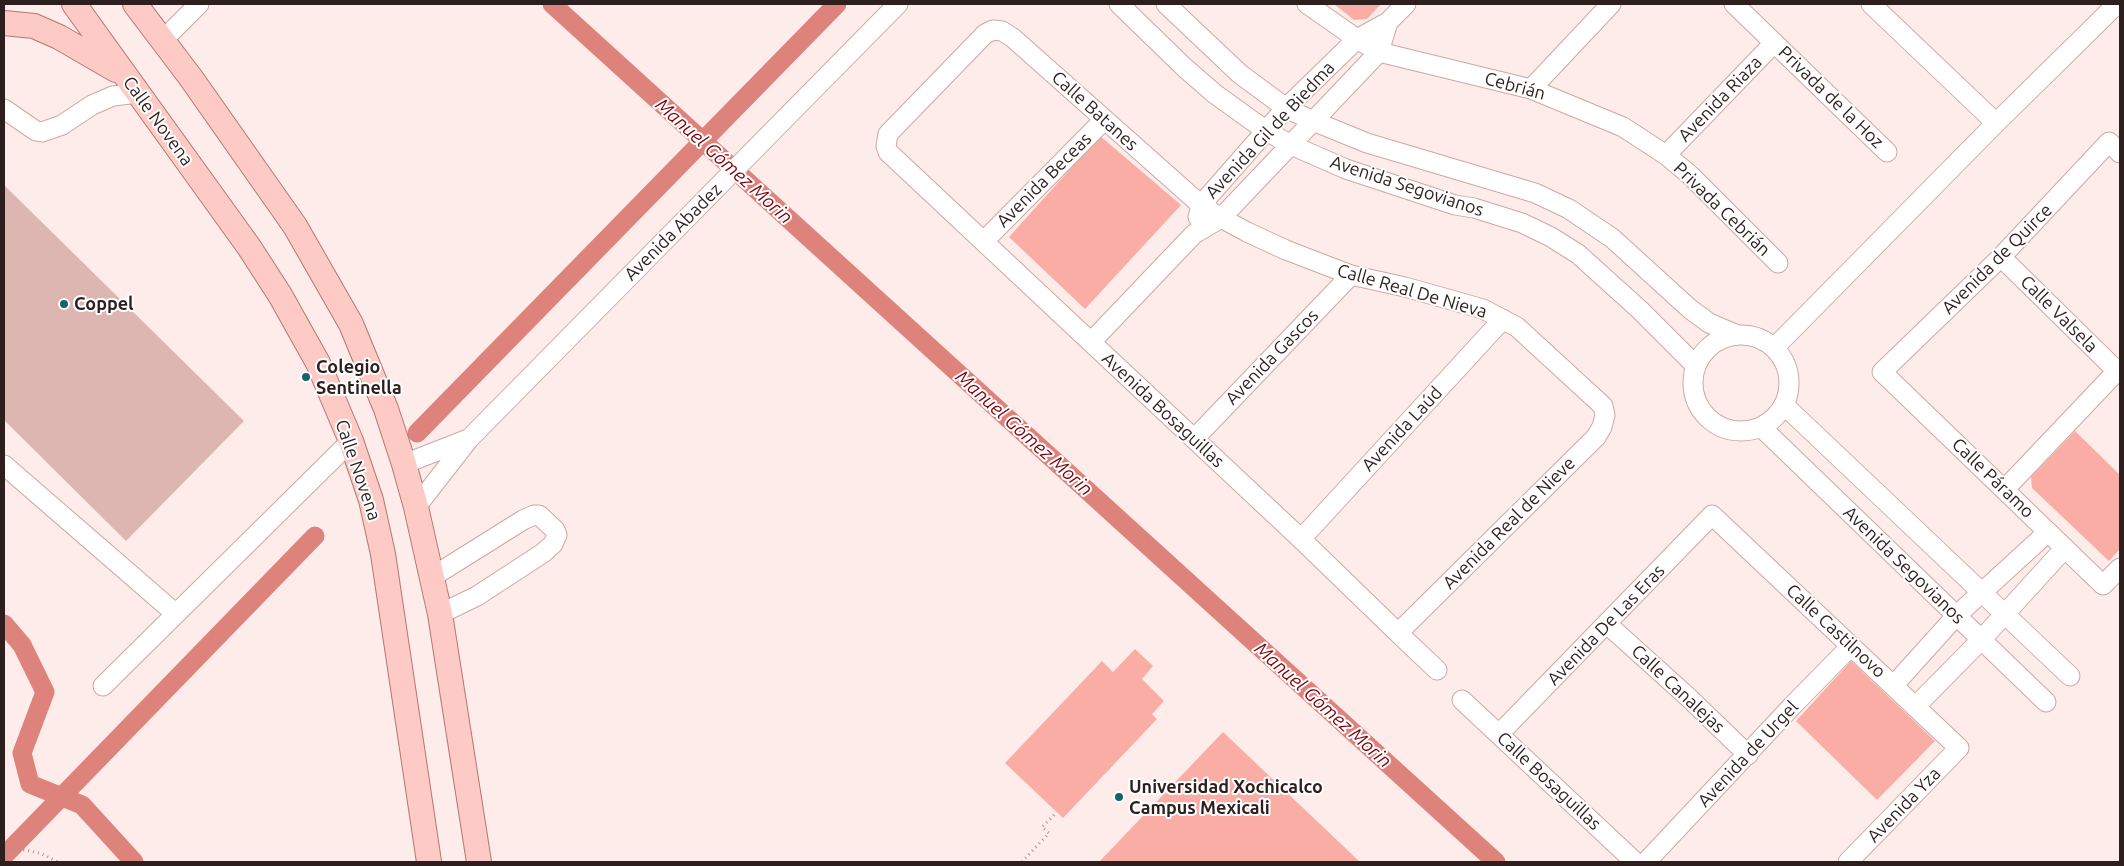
<!DOCTYPE html>
<meta charset="utf-8">
<style>
body{margin:0}
#map{position:relative;width:2124px;height:866px;overflow:hidden;background:#feecea;font-family:Ubuntu,sans-serif}
canvas{display:block}
.frame{position:absolute;inset:0;border:5px solid #2d1f1d;pointer-events:none}
</style>
<div id="map">
<canvas width="2124" height="866"></canvas>
<div class="frame"></div>
</div>
<script>
const c = document.querySelector('canvas').getContext('2d');
c.lineJoin = 'round';
function fillPath(path, color) { c.fillStyle = color; c.fill(path, 'evenodd'); }
const toPath = rows => new Path2D(rows.map(r => 'M' + r).join(''));
function stroke(path, color, width, dash) { c.strokeStyle = color; c.lineWidth = width; c.lineCap = dash ? 'butt' : 'round'; c.setLineDash(dash || []); c.stroke(path); }
function write(font, color, halo, rows, align = 'center') {
  c.font = font + ' Ubuntu,sans-serif'; c.lineWidth = 4; c.setLineDash([]); c.textBaseline = 'middle'; c.strokeStyle = halo; c.fillStyle = color; for (const [text, x, y, turn = 0] of rows) {
    c.save(); c.translate(x, y); c.rotate((+turn || 0) * Math.PI / 180); c.textAlign = isNaN(turn) ? turn : align; if (halo) c.strokeText(text, 0, 0); c.fillText(text, 0, 0); c.restore();
  }
}
const green = toPath([
 [1334,4,1381,4,1367,19,1354,20],
 [1100,136,1181,205,1085,309,1009,237],
 [2075,431,2120,475,2120,549,2109,561,2032,488,2031,477],
 [1135,649,1153,666,1142,679,1164,701,1152,714,1157,719,1063,818,1005,763,1102,661,1113,672],
 [1851,661,1935,741,1877,800,1796,721],
 [1223,732,1360,862,1099,862]
]);
const canal = toPath([
 [552,4,1496,862],
 [417,433,837,4],
 [4,624,22,645,45,692,22,753,30,784,82,805,134,862],
 [4,856,315,536]
]);
const building = toPath([
 [4,185,244,421,126,541,4,420]
]);
const path = toPath([
 [4,852,7,850,20,849,40,853,58,862],
 [1022,862,1049,833,1042,827,1057,812]
]);
const minor = toPath([
 [1119,4,1185,68,1215,94,1265,130,1291,145,1346,169,1455,205,1474,208,1522,223,1551,237,1578,254,1640,310,1695,365],
 [1166,4,1240,74,1286,108,1313,121,1367,143,1535,193,1569,209,1612,238,1690,309,1709,323,1735,334],
 [1307,4,1357,39,1379,52,1531,89,1623,127,1666,155,1690,175,1778,263],
 [1734,4,1887,152],
 [1871,4,1996,123],
 [163,40,199,4],
 [1531,89,1611,4],
 [4,109,36,131,42,132,62,125,92,105,113,96,138,93],
 [2120,153,2109,142,2001,257,1882,372,2103,585,2120,568],
 [1666,155,1774,43],
 [1198,217,1201,205,1286,108,1357,39,1388,22,1406,4],
 [984,241,1104,120],
 [2001,257,2117,371],
 '1693 383a48 48 0 1 1 96 0a48 48 0 1 1-96 0Z',
 [1091,342,1194,234,1221,218,1379,52,1388,22],
 [1774,348,1996,123,2117,4],
 [1784,405,2070,676],
 [1761,427,2046,702],
 [1194,439,1351,275],
 [404,464,468,439],
 [4,465,176,614],
 [2005,489,2120,368],
 [416,507,469,439,898,4],
 [1301,539,1503,319],
 [432,577,523,520,534,515,539,515,555,530,557,535,553,544,543,553,477,596,440,614],
 [1607,624,1688,697,1748,755],
 [1398,633,1596,437,1602,427,1605,415,1603,406,1517,327,1483,309,1405,287,1351,275,1286,250,1247,232,1221,218,1201,205,1013,38,1002,31,993,30,985,34,888,134,886,146,888,152,1301,539,1398,633,1437,670],
 [103,686,351,441],
 [1893,686,1956,616,2048,532],
 [1462,700,1635,862],
 [1915,707,1981,640,2065,548],
 [1499,734,1712,515,1959,748,1848,862],
 [1646,862,1794,704,1851,646]
]);
const major = toPath([
 [74,4,249,247,280,295,318,363,351,441,371,500,383,554,429,862],
 [135,4,191,78,295,226,351,324,386,409,404,464,416,507,440,614,479,862],
 [4,23,34,26,59,37,116,70]
]);
const markers = [
 [64,304,5,"#16636c"],
 [306,377,5,"#16636c"],
 [1119,797,5,"#16636c"]
];
const streetNames = [
 ["Cebrián",1515,86,15],
 ["Privada de la Hoz",1831,97,44],
 ["Avenida Riaza",1720,99,-46],
 ["Calle Batanes",1095,111,42],
 ["Calle Novena",158,121,54],
 ["Avenida Gil de Biedma",1270,130,-47],
 ["Avenida Beceas",1044,180,-45],
 ["Avenida Segovianos",1407,186,18],
 ["Privada Cebrián",1722,209,44],
 ["Avenida Abadez",673,232,-45],
 ["Avenida de Quirce",1997,259,-45],
 ["Calle Real De Nieva",1412,291,16],
 ["Calle Valsela",2059,314,45],
 ["Avenida Gascos",1272,357,-46],
 ["Avenida Bosaguillas",1163,410,43],
 ["Avenida Laúd",1402,429,-47],
 ["Calle Novena",358,470,71],
 ["Calle Páramo",1993,478,44],
 ["Avenida Real de Nieve",1509,523,-45],
 ["Avenida Segovianos",1904,565,44],
 ["Avenida De Las Eras",1606,625,-46],
 ["Calle Castilnovo",1836,631,43],
 ["Calle Canalejas",1678,689,43],
 ["Avenida de Urgel",1748,754,-47],
 ["Calle Bosaguillas",1549,781,43],
 ["Avenida Yza",1904,805,-46]
];
const poiNames = [
 ["Coppel",74,304],
 ["Colegio",316,367],
 ["Sentinella",316,388],
 ["Universidad Xochicalco",1129,787],
 ["Campus Mexicali",1129,808]
];
const waterNames = [
 ["Manuel Gómez Morin",724,161,42],
 ["Manuel Gómez Morin",1024,433,42],
 ["Manuel Gómez Morin",1323,705,42]
];
fillPath(green, '#f9ada5');
stroke(canal, '#de837b', 19);
fillPath(building, '#deb6b1');
stroke(minor, '#cfa7a3', 21);
stroke(major, '#b47772', 26);
stroke(path, '#a59593', 3, [1, 4]);
stroke(minor, '#fff', 19);
stroke(major, '#fdcac5', 24);
for (const [x, y, r, color] of markers) { const dot = new Path2D(); dot.arc(x, y, r, 0, 2 * Math.PI); c.fillStyle = color; c.fill(dot); stroke(dot, '#fff', 2); }
write('18px', '#2d1f1d', '#fff', streetNames);
write('bold 18px', '#2d1f1d', '#fff', poiNames, 'left');
write('italic 19px', '#7a0710', '#fff', waterNames);
</script>
